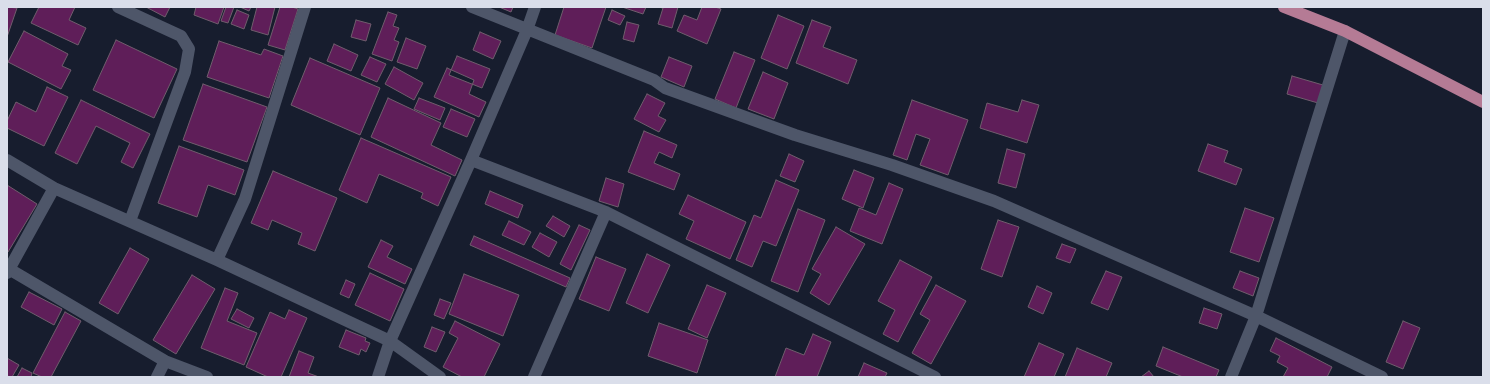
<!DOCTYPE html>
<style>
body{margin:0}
#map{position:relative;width:1490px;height:384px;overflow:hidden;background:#171d2e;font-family:"Sofia Sans Condensed",sans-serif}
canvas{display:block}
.frame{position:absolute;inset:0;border:8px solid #dadeea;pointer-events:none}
</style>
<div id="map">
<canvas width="1490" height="384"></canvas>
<div class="frame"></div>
</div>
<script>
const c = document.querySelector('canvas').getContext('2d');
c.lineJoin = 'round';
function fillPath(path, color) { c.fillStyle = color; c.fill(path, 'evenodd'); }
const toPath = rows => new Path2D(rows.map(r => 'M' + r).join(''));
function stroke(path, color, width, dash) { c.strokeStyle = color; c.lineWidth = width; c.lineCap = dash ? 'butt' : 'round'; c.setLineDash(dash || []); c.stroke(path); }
const building = toPath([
 [7,7,17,8,7,37,7,7],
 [39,7,75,7,69,20,86,28,78,45,31,23,39,7],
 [146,7,170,7,165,17,146,7],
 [196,7,224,7,218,24,194,15,196,7],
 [226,7,234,7,228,23,221,21,226,7],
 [240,7,251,7,249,11,240,7],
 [257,7,275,7,268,35,251,30,257,7],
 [280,7,292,7,298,9,285,50,268,45,280,7],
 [499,7,513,7,511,12,499,7],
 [564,7,606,7,592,48,555,35,564,7],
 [622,7,646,7,643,14,622,7],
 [658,7,678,7,672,28,658,24,663,8,658,7],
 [702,7,715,7,721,9,707,44,677,31,684,15,697,20,702,7],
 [237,10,249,15,244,29,231,24,237,10],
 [612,10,625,16,620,25,608,20,612,10],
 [388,12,397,15,393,26,399,28,394,40,399,42,392,61,372,54,388,12],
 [778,15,804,26,787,69,761,58,778,15],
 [356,20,371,24,366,41,351,37,356,20],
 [812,20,831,27,823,47,857,60,848,84,796,63,812,20],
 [627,22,639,25,634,42,623,39,627,22],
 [24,31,68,54,62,66,71,70,61,89,8,62,24,31],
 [480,32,501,41,493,59,473,50,480,32],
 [406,38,426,46,417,69,397,62,406,38],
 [116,40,177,69,154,118,93,90,116,40],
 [219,41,261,55,264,49,283,56,269,98,207,77,219,41],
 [334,44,358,55,351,71,327,61,334,44],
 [734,52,755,60,736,108,715,99,734,52],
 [457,56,490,69,482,88,449,75,457,56],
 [370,57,386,64,377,82,361,75,370,57],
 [669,57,692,66,684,87,661,77,669,57],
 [310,58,380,88,360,135,291,105,310,58],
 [394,67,423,83,414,100,385,84,394,67],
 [447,68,474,80,469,94,486,102,479,117,434,97,447,68],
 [763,72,788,83,774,119,748,109,763,72],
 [1292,76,1323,85,1318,103,1287,94,1292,76],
 [203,84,267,107,247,162,183,140,203,84],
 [47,87,68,97,44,146,7,128,7,121,16,102,36,112,47,87],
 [647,94,665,103,658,116,666,120,659,132,634,119,647,94],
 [388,98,441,123,431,145,462,160,455,176,371,137,388,98],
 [419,98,445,108,440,120,414,109,419,98],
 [81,100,150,134,133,168,121,162,130,143,96,126,77,164,55,153,81,100],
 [912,100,968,120,948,175,920,165,930,139,916,134,907,160,893,155,912,100],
 [1022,100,1039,105,1027,143,980,128,987,103,1018,112,1022,100],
 [451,109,475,119,467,137,443,127,451,109],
 [644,131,677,145,672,158,659,152,654,163,680,174,674,190,628,172,644,131],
 [361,138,451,177,438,206,421,198,423,193,379,174,367,203,339,190,361,138],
 [1208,144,1228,151,1224,162,1242,169,1236,185,1198,171,1208,144],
 [179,146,244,170,235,195,208,185,197,217,158,203,179,146],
 [1007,149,1025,154,1016,188,998,183,1007,149],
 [789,154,804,161,795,182,780,176,789,154],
 [854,170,874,178,863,208,842,199,854,170],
 [273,171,337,198,315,251,298,244,302,233,272,220,268,230,251,223,273,171],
 [606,178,624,184,618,207,599,201,606,178],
 [776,180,799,190,776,246,763,241,752,267,736,260,754,215,761,218,776,180],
 [889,183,903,189,882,244,850,231,859,208,876,215,889,183],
 [7,185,37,204,8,252,7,252,7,185],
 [490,191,523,205,518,218,485,204,490,191],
 [688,195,746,222,730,259,686,239,694,221,679,214,688,195],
 [1245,208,1274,218,1259,262,1230,252,1245,208],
 [798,209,825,220,798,292,771,281,798,209],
 [553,216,570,226,564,237,546,226,553,216],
 [998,220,1019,227,1002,277,981,269,998,220],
 [509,221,531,232,524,245,502,235,509,221],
 [579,225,590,230,571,270,560,264,579,225],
 [836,227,865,244,829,305,810,293,821,274,812,269,836,227],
 [540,233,557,242,549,257,532,247,540,233],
 [474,236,570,278,566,287,470,245,474,236],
 [381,240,393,246,387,257,412,269,405,284,368,267,381,240],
 [1062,244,1076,249,1070,263,1056,258,1062,244],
 [130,248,149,259,118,314,99,303,130,248],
 [647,254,670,265,648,313,626,303,647,254],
 [596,257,626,269,609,311,579,299,596,257],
 [900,260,932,277,898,342,883,334,895,310,878,301,900,260],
 [1106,271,1122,277,1108,310,1091,303,1106,271],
 [1240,271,1259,278,1253,296,1233,288,1240,271],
 [370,273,404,289,390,321,355,305,370,273],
 [464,274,519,295,503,336,449,314,464,274],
 [192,275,215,289,176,354,153,340,192,275],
 [346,280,355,284,349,298,340,294,346,280],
 [707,285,726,293,707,338,688,329,707,285],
 [936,285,966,301,931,364,912,353,930,320,920,314,936,285],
 [1037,286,1052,293,1043,314,1028,307,1037,286],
 [225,288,238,293,227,321,257,333,244,365,201,348,225,288],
 [29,292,62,309,54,325,21,307,29,292],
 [440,299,451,303,444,319,434,315,440,299],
 [1204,308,1222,314,1217,329,1199,323,1204,308],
 [237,309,254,318,249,328,231,319,237,309],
 [289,310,307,318,281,377,268,377,246,367,270,312,285,319,289,310],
 [65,312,81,321,51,377,42,377,33,373,65,312],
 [455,321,500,344,484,377,462,377,443,367,458,338,449,333,455,321],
 [1403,321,1420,328,1403,369,1386,362,1403,321],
 [659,323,708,340,697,373,648,356,659,323],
 [432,327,445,332,436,352,424,347,432,327],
 [346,330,366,338,365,341,370,343,366,352,361,349,359,355,339,347,346,330],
 [813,334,831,342,817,377,775,377,786,348,804,355,813,334],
 [1276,338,1332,367,1327,377,1283,377,1288,368,1277,362,1280,356,1270,351,1276,338],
 [1039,343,1064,354,1054,377,1024,377,1039,343],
 [1163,347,1219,370,1216,377,1183,377,1156,366,1163,347],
 [1077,348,1112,363,1106,377,1065,377,1077,348],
 [299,351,314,357,308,373,319,377,289,377,299,351],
 [7,358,19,365,12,377,7,376,7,358],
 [864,363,887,373,885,377,858,377,864,363],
 [22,368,32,373,31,377,17,377,22,368],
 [1149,371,1154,377,1141,377,1149,371]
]);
const minor = toPath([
 [118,7,181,36,189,49,185,72,130,221],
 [472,7,654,80,665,88,795,135,892,165,994,201,1256,316,1382,377],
 [7,160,54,188,217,260,390,341,440,377],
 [471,160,606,212,935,377],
 [217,260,245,199,305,7],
 [9,269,165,361,207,377],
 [7,273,54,188],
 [157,377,165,361],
 [378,377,390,341,471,160,527,30,535,7],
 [534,377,606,212],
 [1231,377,1256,316,1345,31]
]);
const major = toPath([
 [1284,7,1345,31,1483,102]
]);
fillPath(building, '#5f1e59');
stroke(building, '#705d6d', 1);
stroke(minor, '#4e5669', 12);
stroke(major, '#b57b95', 12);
</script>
